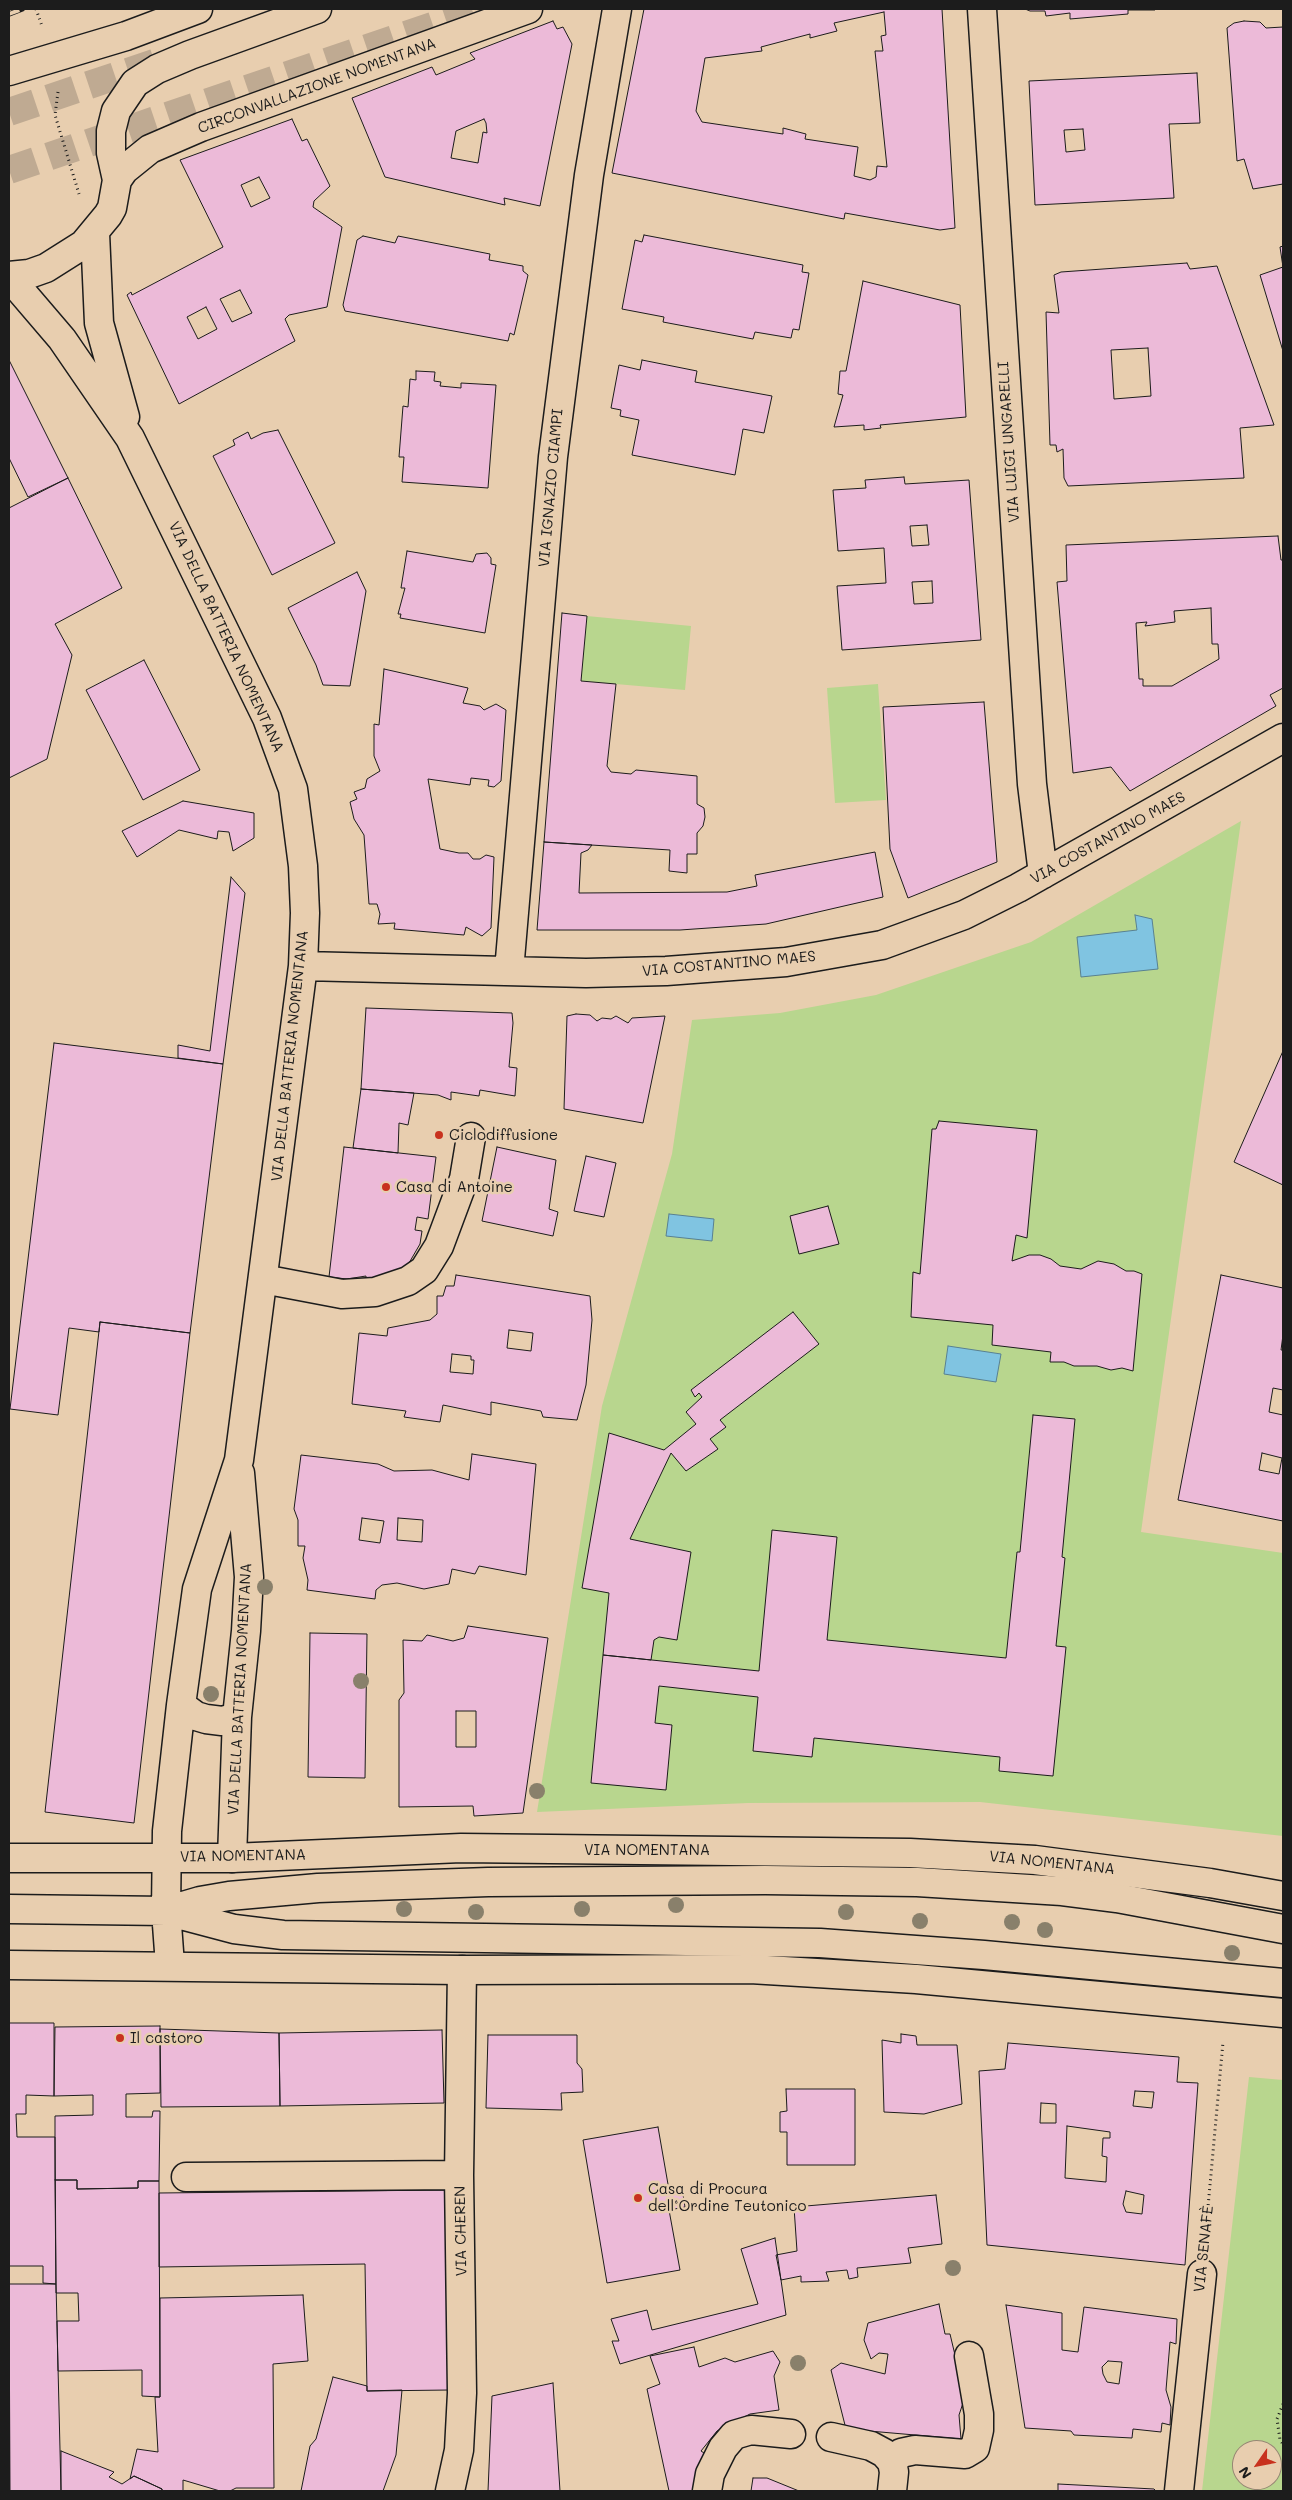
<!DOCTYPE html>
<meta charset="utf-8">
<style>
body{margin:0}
#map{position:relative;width:1292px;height:2500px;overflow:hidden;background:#e8ceaf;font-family:Mali,sans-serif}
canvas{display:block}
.frame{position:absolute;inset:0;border:10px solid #1c1c1c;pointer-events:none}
.north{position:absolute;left:1232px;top:2440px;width:50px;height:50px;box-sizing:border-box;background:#e8ceaf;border:1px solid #968774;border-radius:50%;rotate:237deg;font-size:14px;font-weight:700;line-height:20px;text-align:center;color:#1c1c1c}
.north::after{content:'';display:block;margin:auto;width:18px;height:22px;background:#c8321e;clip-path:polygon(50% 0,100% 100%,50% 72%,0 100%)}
</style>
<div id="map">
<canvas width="1292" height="2500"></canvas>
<div class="frame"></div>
<div class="north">N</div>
</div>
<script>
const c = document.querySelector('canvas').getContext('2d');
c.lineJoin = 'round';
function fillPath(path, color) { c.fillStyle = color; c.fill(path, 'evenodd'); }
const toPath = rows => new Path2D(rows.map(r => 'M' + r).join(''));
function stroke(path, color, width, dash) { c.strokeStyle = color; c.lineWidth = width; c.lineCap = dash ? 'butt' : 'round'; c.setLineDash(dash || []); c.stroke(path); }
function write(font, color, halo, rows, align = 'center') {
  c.font = font + ' Mali,sans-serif'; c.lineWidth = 5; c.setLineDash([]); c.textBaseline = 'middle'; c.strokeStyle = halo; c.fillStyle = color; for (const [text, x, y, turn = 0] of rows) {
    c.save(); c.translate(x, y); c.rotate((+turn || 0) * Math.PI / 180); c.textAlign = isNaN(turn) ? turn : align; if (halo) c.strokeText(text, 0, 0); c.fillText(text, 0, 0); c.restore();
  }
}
const green = toPath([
 [587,616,691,626,685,690,581,681],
 [878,684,886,800,835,803,827,688],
 [1241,821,1141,1532,1283,1553,1283,1836,980,1802,748,1803,537,1812,602,1406,672,1154,692,1020,780,1013,876,995,1031,942],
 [1249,2077,1283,2080,1283,2491,1202,2491],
 [1242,2450,1272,2450,1272,2480,1242,2480]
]);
const water = toPath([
 [1135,915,1152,919,1158,969,1081,977,1077,937,1137,930,1135,915],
 [669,1214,714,1219,712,1241,666,1236,669,1214],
 [948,1346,1001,1354,996,1382,944,1374,948,1346]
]);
const building = toPath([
 [644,9,942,9,955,228,940,230,845,213,844,219,612,173,644,9],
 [884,12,886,35,881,36,883,51,875,51,887,167,877,166,876,177,870,180,854,176,858,147,805,139,806,134,783,128,783,134,702,122,696,111,705,58,762,51,761,47,810,34,810,38,837,31,834,23,884,12],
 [1025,9,1155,9,1155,10,1128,10,1128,14,1070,19,1070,13,1046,16,1045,11,1030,11,1025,9],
 [553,21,557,29,563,27,572,44,540,206,504,198,505,205,385,177,352,98,432,67,436,75,475,59,470,53,553,21],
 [484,119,486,123,487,133,483,132,478,163,451,158,456,131,484,119],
 [1244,21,1260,22,1266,28,1283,27,1283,184,1253,189,1244,159,1237,161,1227,28,1234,23,1244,21],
 [1197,73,1200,123,1169,124,1174,198,1035,205,1029,81,1197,73],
 [1083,129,1085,150,1066,152,1064,130,1083,129],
 [292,119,302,141,307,139,330,186,314,201,313,207,342,227,327,307,289,315,285,319,295,341,179,404,127,295,131,292,132,295,223,247,180,160,292,119],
 [259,177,270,198,251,207,241,185,259,177],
 [240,290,252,313,232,322,220,299,240,290],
 [206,307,217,329,198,339,187,317,206,307],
 [644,235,803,265,802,272,809,273,799,330,793,329,791,338,755,332,753,339,663,322,664,317,622,309,635,240,642,242,644,235],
 [363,236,395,243,398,236,490,254,489,260,523,266,523,271,528,275,514,335,510,333,508,341,345,311,343,305,357,240,363,236],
 [1283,246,1283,351,1260,275,1283,267,1280,247,1283,246],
 [1187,263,1190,269,1217,266,1274,425,1240,428,1244,478,1068,486,1064,478,1063,449,1057,452,1056,445,1050,445,1046,312,1059,313,1054,275,1061,272,1187,263],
 [1148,348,1151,396,1114,399,1111,350,1148,348],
 [863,281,960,305,966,417,880,425,881,428,864,430,864,425,834,427,843,395,838,394,840,371,846,371,863,281],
 [9,360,68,478,28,497,9,458,9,360],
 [642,360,697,371,695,382,772,396,764,433,743,429,735,475,632,455,639,420,620,416,621,410,611,408,619,365,640,370,642,360],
 [416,371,435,372,434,381,441,382,440,386,461,388,461,383,496,385,488,488,402,482,404,457,399,457,403,406,408,407,410,379,416,380,416,371],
 [278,430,335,543,272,575,213,456,235,445,233,440,248,432,251,439,263,433,278,430],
 [904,477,905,484,969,480,981,640,842,650,837,586,886,583,884,548,838,551,833,490,866,488,865,480,904,477],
 [927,525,929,545,912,546,910,526,927,525],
 [932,581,933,603,914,604,912,582,932,581],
 [68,478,122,588,55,624,72,655,47,759,9,778,9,508,68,478],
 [1278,536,1281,560,1283,560,1283,688,1270,695,1276,706,1130,791,1111,767,1073,773,1057,582,1067,581,1066,545,1278,536],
 [1211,608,1212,644,1218,644,1219,659,1172,686,1143,686,1143,679,1139,679,1136,623,1147,622,1145,626,1175,622,1174,611,1211,608],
 [407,551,473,562,476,554,487,553,491,558,491,564,496,565,485,633,400,618,401,614,398,614,405,588,401,588,407,551],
 [357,572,366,591,350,686,323,685,316,665,288,608,357,572],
 [562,613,587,616,581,681,616,684,607,766,611,772,631,774,636,770,697,776,697,804,704,808,705,817,703,826,697,833,697,854,687,854,687,873,669,871,670,850,544,842,562,613],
 [144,660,200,770,143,800,86,690,144,660],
 [384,669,468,688,463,703,480,706,484,710,496,704,506,710,501,781,494,787,488,786,489,780,471,778,470,785,428,779,440,849,459,853,468,853,473,859,480,859,486,855,494,857,491,928,482,936,466,927,464,935,394,929,395,923,378,924,380,914,377,904,369,904,364,835,354,819,350,802,357,799,354,792,365,788,367,779,380,771,374,756,374,724,379,725,384,669],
 [984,702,997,862,908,898,890,849,883,707,984,702],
 [183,801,254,813,254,838,233,851,229,832,218,831,217,839,179,830,137,857,122,831,183,801],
 [544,842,592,845,588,850,581,853,579,893,727,892,757,886,755,875,875,852,883,897,766,924,680,930,537,930,544,842],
 [231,877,245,893,223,1064,178,1058,178,1045,210,1051,231,877],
 [366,1008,512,1013,513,1023,509,1067,517,1068,515,1096,480,1090,479,1096,451,1092,451,1100,438,1095,361,1089,366,1008],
 [576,1014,590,1015,597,1021,602,1018,611,1019,616,1016,628,1023,632,1018,665,1016,643,1123,564,1109,567,1016,576,1014],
 [54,1043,223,1064,190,1333,100,1322,99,1332,69,1328,58,1415,10,1409,54,1043],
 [1283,1051,1283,1185,1234,1162,1283,1051],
 [361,1089,414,1093,408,1125,399,1123,398,1153,353,1148,361,1089],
 [939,1121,1037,1130,1027,1238,1016,1235,1012,1261,1029,1255,1040,1255,1051,1259,1060,1266,1081,1269,1098,1261,1114,1264,1126,1271,1134,1271,1142,1274,1133,1371,1122,1368,1111,1370,1097,1366,1074,1366,1064,1362,1050,1362,1051,1352,992,1345,993,1325,911,1317,913,1272,920,1274,932,1129,936,1129,939,1121],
 [344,1147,436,1157,428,1219,417,1217,415,1230,422,1231,420,1244,409,1263,391,1277,366,1281,366,1276,347,1279,329,1277,344,1147],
 [497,1147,556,1160,549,1209,558,1212,553,1236,482,1221,497,1147],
 [586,1156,616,1163,604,1217,574,1211,586,1156],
 [828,1206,839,1244,799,1254,790,1216,828,1206],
 [456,1275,590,1296,592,1320,586,1385,577,1420,543,1417,541,1411,491,1402,491,1415,443,1405,440,1422,404,1417,406,1411,352,1404,359,1333,387,1336,388,1328,430,1320,437,1314,437,1296,443,1296,446,1286,454,1286,456,1275],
 [509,1330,533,1333,531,1351,507,1348,509,1330],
 [452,1354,471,1356,471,1360,474,1360,473,1374,450,1372,452,1354],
 [1221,1275,1283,1288,1283,1335,1281,1350,1283,1350,1283,1390,1273,1388,1269,1412,1283,1415,1283,1521,1178,1500,1221,1275],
 [1262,1453,1282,1458,1279,1474,1259,1470,1262,1453],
 [793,1312,819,1344,720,1420,726,1427,710,1439,718,1449,686,1471,671,1453,630,1539,691,1552,677,1640,659,1637,654,1640,651,1660,603,1655,609,1593,582,1588,609,1433,664,1450,696,1424,686,1412,702,1397,699,1393,695,1397,691,1390,793,1312],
 [100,1322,190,1333,134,1823,45,1812,100,1322],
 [1033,1415,1075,1419,1062,1557,1065,1558,1056,1646,1066,1647,1053,1776,999,1771,1000,1757,814,1738,812,1757,753,1751,758,1697,659,1686,655,1723,672,1725,666,1790,591,1783,603,1655,759,1671,772,1530,837,1537,827,1640,1006,1658,1017,1552,1020,1552,1033,1415],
 [472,1454,536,1464,526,1575,479,1566,475,1574,452,1569,449,1584,424,1589,397,1583,382,1585,376,1590,375,1599,307,1590,308,1580,303,1558,305,1546,298,1546,298,1520,294,1509,301,1455,378,1464,394,1471,432,1470,469,1480,472,1454],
 [362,1518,384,1521,380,1543,359,1540,362,1518],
 [398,1518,423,1520,422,1542,397,1540,398,1518],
 [468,1626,548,1638,523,1813,474,1816,473,1806,399,1807,399,1700,404,1693,403,1640,422,1641,427,1635,453,1641,464,1638,468,1626],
 [456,1711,476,1711,476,1747,456,1747,456,1711],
 [310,1633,367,1634,365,1778,308,1777,310,1633],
 [9,2023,54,2023,54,2096,26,2095,26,2114,16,2114,17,2137,55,2137,56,2284,43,2283,43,2266,9,2266,9,2023],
 [160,2026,160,2093,126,2094,126,2117,152,2117,153,2111,160,2111,159,2181,138,2181,138,2188,77,2189,77,2180,55,2180,55,2116,93,2115,93,2095,54,2096,55,2027,160,2026],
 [160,2029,279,2033,280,2106,161,2107,160,2029],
 [442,2030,444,2103,280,2106,279,2033,442,2030],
 [901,2034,916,2036,917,2045,957,2045,962,2104,924,2114,884,2112,882,2040,901,2043,901,2034],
 [488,2035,577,2035,577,2063,582,2069,583,2092,561,2093,562,2110,486,2108,488,2035],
 [1008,2043,1179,2057,1177,2082,1198,2083,1185,2265,987,2245,979,2071,1005,2069,1008,2043],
 [1135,2091,1154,2092,1152,2108,1133,2106,1135,2091],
 [1041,2103,1056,2104,1056,2123,1040,2123,1041,2103],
 [1067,2126,1110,2132,1110,2138,1103,2138,1102,2156,1107,2157,1106,2182,1065,2178,1067,2126],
 [1126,2191,1144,2195,1142,2214,1126,2212,1123,2204,1126,2191],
 [786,2089,855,2089,855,2165,787,2165,787,2132,780,2132,780,2112,787,2111,786,2089],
 [658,2127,669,2190,682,2188,685,2207,669,2210,680,2270,607,2283,583,2140,658,2127],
 [55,2180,77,2180,77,2189,138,2188,138,2181,159,2181,160,2397,142,2396,142,2370,58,2371,57,2321,79,2321,78,2293,56,2293,55,2180],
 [446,2190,449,2390,367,2391,365,2264,159,2267,159,2193,446,2190],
 [936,2195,942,2244,908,2248,911,2263,857,2268,858,2277,849,2279,847,2270,826,2272,829,2281,801,2282,801,2276,781,2280,776,2255,797,2251,794,2207,936,2195],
 [775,2238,786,2315,620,2364,612,2341,619,2341,611,2319,647,2310,652,2330,758,2304,741,2249,775,2238],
 [9,2284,56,2284,61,2491,10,2491,9,2284],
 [303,2295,308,2361,273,2364,274,2488,236,2488,230,2491,220,2491,183,2480,183,2491,162,2491,162,2489,134,2476,130,2479,137,2449,158,2452,155,2397,160,2397,160,2298,303,2295],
 [939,2304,945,2334,950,2334,965,2397,959,2415,961,2439,846,2429,831,2370,841,2363,885,2374,888,2354,879,2353,871,2359,864,2340,868,2323,939,2304],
 [1006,2305,1062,2313,1062,2350,1078,2352,1084,2307,1177,2319,1176,2344,1170,2342,1166,2390,1171,2407,1170,2425,1162,2423,1161,2432,1133,2429,1132,2438,1074,2435,1071,2431,1025,2428,1006,2305],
 [1108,2361,1122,2362,1119,2384,1107,2382,1103,2374,1102,2367,1108,2361],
 [694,2347,699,2367,725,2358,735,2362,773,2351,780,2362,774,2376,779,2410,750,2414,717,2431,701,2451,707,2455,700,2491,669,2491,647,2389,660,2384,650,2356,694,2347],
 [333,2377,367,2386,367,2391,402,2390,396,2455,383,2491,301,2491,310,2446,316,2439,333,2377],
 [553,2383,560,2491,488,2491,492,2396,553,2383],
 [61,2451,114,2472,109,2477,122,2484,134,2476,162,2489,162,2491,61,2491,61,2451],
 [753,2478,767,2478,799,2491,751,2491,753,2478],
 [1058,2484,1154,2489,1156,2491,1058,2491,1058,2484]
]);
const highwayTunnel = toPath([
 [9,112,163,60],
 [9,170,482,9]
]);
const path = toPath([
 [36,9,42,26],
 [58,92,55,115,79,194],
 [1205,2240,1223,2042],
 [1283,2404,1277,2419,1280,2440,1283,2444]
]);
const minor = toPath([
 [982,9,1032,784,1043,874],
 [117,180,111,153,111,131,116,111,135,83,157,69,190,55,317,9],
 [95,233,99,323,125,417],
 [9,276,29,274,46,268,84,244,108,215,112,208,117,180,124,170,150,149,201,127,528,9],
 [9,277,62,339,130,438,267,718,293,789,303,866,305,913,303,966,239,1460,197,1589,181,1705,167,1831,166,1911,170,1965],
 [303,966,586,973,666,971,786,962,882,945,964,915,1018,888,1283,738],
 [509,971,553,457,589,175,617,9],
 [263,1279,342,1294,375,1292,408,1281,424,1270,439,1246,464,1179,471,1137],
 [181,1705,196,1716,206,1719,222,1721,237,1717],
 [232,1858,237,1717,246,1631,249,1577,240,1473],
 [9,1909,166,1911,234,1929,283,1935,820,1943,984,1955,1283,1983],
 [166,1911,200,1901,229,1896,318,1888,488,1882,765,1880,917,1882,1062,1891,1117,1898,1283,1929],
 [186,2177,459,2175],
 [831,2437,871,2446,884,2453,892,2462,894,2472,892,2491],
 [892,2462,901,2453,915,2450,965,2454,975,2448,979,2430,979,2414,969,2356],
 [450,2491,459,2450,462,2393,459,2175,462,1970],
 [707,2491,710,2474,723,2448,734,2435,751,2430,791,2434],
 [1179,2491,1202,2274]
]);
const major = toPath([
 [9,71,126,36,198,9],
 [9,1858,232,1858,461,1848,910,1853,1035,1860,1210,1883,1283,1896],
 [9,1965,462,1970,750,1969,916,1979,1283,2013]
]);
const rail = toPath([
 [9,14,22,9]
]);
const trees = [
 [265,1587],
 [361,1681],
 [211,1694],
 [537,1791],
 [676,1905],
 [404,1909],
 [582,1909],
 [476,1912],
 [846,1912],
 [920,1921],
 [1012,1922],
 [1045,1930],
 [1232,1953],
 [953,2268],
 [798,2363]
];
const markers = [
 [439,1135,5,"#c8321e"],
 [386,1187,5,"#c8321e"],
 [120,2038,5,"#c8321e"],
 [638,2198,5,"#c8321e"]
];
const streetNames = [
 ["CIRCONVALLAZIONE NOMENTANA",317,86,-20],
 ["VIA LUIGI UNGARELLI",1009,442,-94],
 ["VIA IGNAZIO CIAMPI",551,488,-85],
 ["VIA DELLA BATTERIA NOMENTANA",226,637,65],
 ["VIA COSTANTINO MAES",1108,838,-29],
 ["VIA COSTANTINO MAES",729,964,-5],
 ["VIA DELLA BATTERIA NOMENTANA",290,1056,-84],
 ["VIA DELLA BATTERIA NOMENTANA",240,1689,-87],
 ["VIA NOMENTANA",647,1850],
 ["VIA NOMENTANA",243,1856,-1],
 ["VIA NOMENTANA",1052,1863,6],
 ["VIA CHEREN",461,2231,-91],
 ["VIA SENAFÈ",1204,2249,-84]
];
const poiNames = [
 ["Ciclodiffusione",449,1135],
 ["Casa di Antoine",396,1187],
 ["Il castoro",130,2038],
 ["Casa di Procura",648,2189],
 ["dell‘Ordine Teutonico",648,2206]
];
fillPath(green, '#b8d68e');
fillPath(water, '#80c4e1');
stroke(water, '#588192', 1);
fillPath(building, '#ecbad8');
stroke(building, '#1c1c1c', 1);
stroke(highwayTunnel, '#bfaa92', 28, [28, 14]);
stroke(minor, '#1c1c1c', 31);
stroke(major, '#1c1c1c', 31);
stroke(path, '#1c1c1c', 3, [1, 4]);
stroke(minor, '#e8ceaf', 28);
stroke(major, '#e8ceaf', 28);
stroke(rail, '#1c1c1c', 5.5);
stroke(rail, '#e8ceaf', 4, [11]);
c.fillStyle = '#89806b';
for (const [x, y] of trees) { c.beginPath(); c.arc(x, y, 8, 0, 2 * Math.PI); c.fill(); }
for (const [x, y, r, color] of markers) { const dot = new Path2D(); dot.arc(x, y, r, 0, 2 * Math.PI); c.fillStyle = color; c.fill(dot); stroke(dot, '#e8ceaf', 2); }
write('15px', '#1c1c1c', '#e8ceaf', streetNames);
write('15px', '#1c1c1c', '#e8ceaf', poiNames, 'left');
</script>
